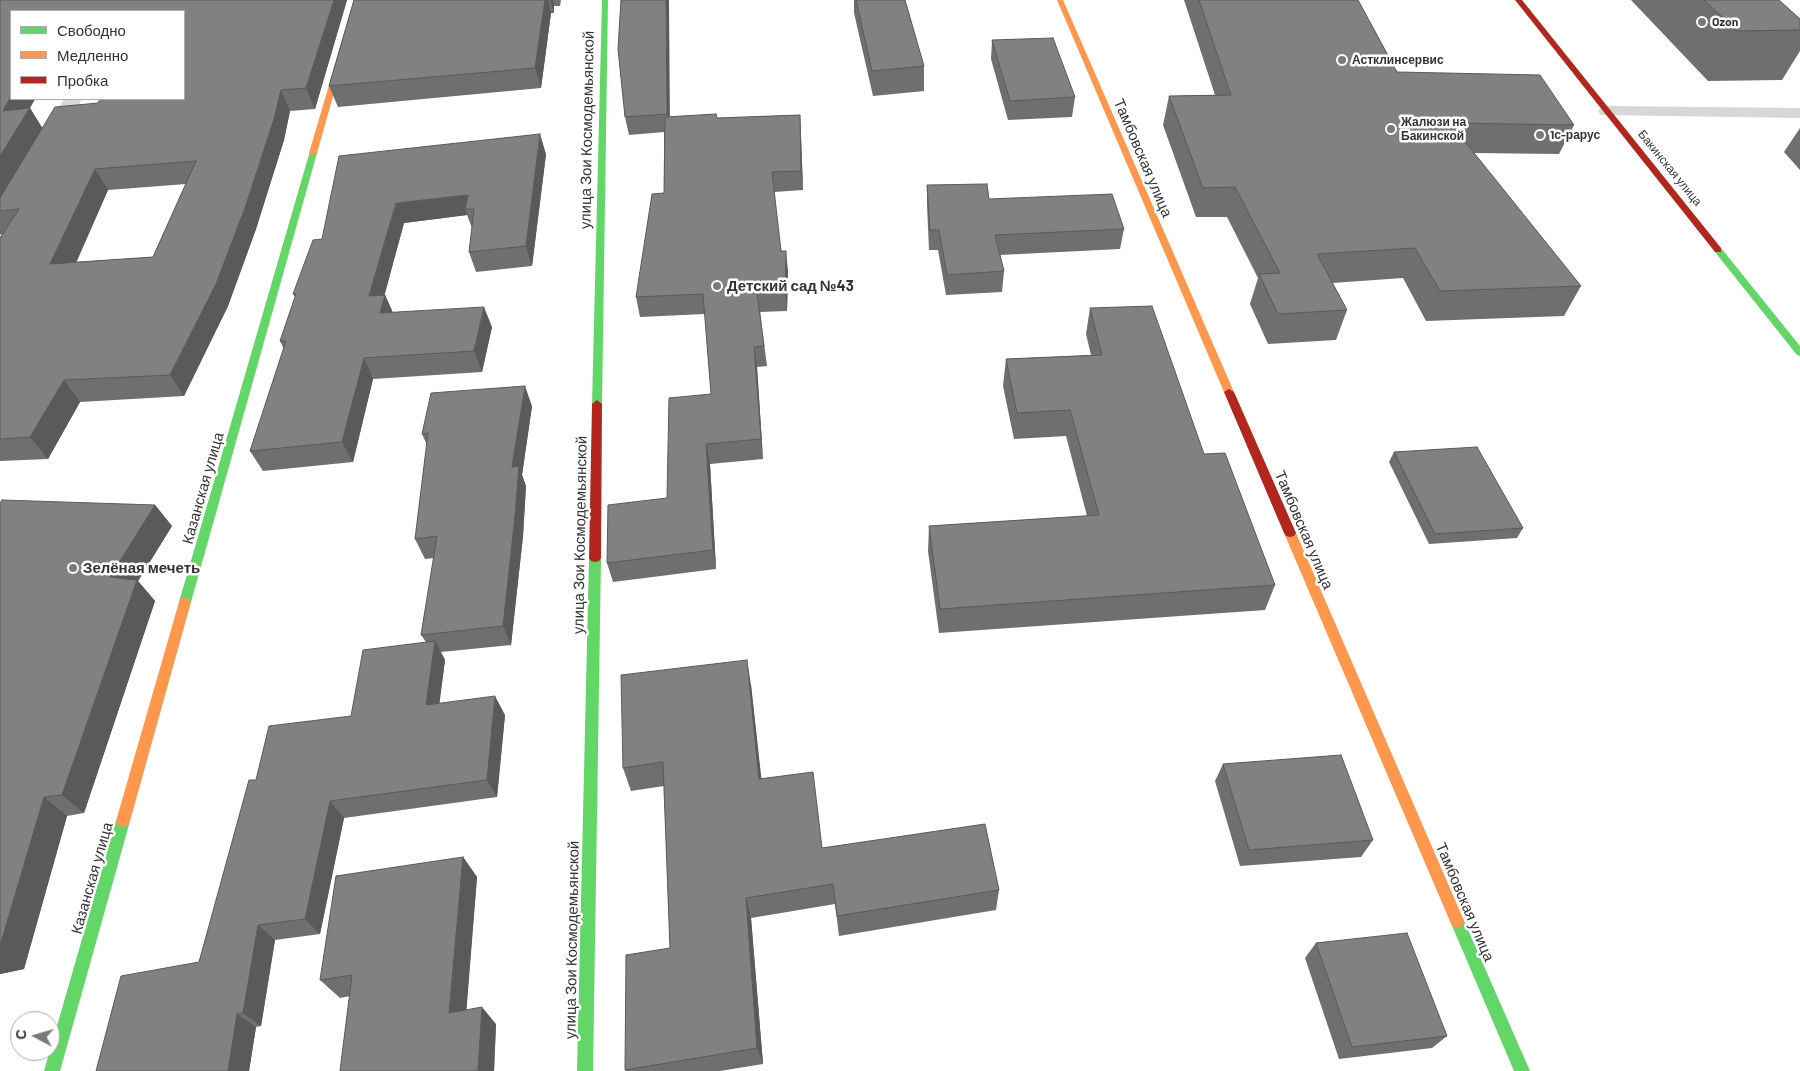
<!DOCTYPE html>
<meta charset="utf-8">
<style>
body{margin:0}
#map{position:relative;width:1800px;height:1071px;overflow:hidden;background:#fff;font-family:Barlow,sans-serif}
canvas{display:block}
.legend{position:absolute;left:10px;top:10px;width:175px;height:90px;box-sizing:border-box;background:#fff;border:1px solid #adadad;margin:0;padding:6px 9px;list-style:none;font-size:15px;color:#333}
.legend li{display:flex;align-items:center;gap:10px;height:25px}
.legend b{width:25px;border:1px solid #adadad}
.north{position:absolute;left:10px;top:1011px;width:50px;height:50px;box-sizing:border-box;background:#fff;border:1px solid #adadad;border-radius:50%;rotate:276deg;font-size:14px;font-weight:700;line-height:20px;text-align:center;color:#333}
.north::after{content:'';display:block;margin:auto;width:18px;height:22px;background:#7a7a7a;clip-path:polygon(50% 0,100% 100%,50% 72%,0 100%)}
</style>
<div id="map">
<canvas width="1800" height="1071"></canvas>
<ul class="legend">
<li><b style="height:6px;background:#63d668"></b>Свободно</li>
<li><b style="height:6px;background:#ff974d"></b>Медленно</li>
<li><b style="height:6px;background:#b3261e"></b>Пробка</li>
</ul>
<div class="north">С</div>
</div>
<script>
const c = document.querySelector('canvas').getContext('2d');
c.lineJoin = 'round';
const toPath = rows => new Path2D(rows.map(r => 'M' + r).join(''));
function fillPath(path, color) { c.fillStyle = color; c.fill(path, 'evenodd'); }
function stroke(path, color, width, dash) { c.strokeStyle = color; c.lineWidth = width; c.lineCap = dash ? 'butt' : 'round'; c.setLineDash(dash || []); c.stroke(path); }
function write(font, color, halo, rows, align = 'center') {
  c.font = font + ' Barlow,sans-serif'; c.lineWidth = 5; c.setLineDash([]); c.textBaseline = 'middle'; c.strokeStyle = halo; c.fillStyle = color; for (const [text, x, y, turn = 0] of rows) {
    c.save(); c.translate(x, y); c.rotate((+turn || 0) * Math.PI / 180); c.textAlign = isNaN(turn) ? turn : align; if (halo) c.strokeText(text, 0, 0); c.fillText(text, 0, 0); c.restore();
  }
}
const lane = toPath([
 [1607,106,1800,108,1800,118,1601,115,1598,111,1601,107,1607,106]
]);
const street = toPath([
 [64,99,82,99,57,142,50,144,43,142,40,138,64,99]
]);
const fast = toPath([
 [602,0,608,0,602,404,597,408,592,404,602,0],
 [310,151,317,153,191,602,189,605,185,607,181,605,179,602,310,151],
 [1718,247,1721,248,1800,346,1800,356,1797,355,1715,252,1714,250,1718,247],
 [595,554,599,555,601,558,593,1071,577,1071,589,558,591,555,595,554],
 [123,815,128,817,130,821,60,1071,44,1071,116,821,118,817,123,815],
 [1457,914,1462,916,1530,1071,1514,1071,1450,921,1452,916,1457,914]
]);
const slow = toPath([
 [354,0,360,0,317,153,310,155,309,153,354,0],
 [1057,0,1063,0,1234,392,1233,394,1225,394,1224,392,1057,0],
 [1290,529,1294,530,1296,533,1462,916,1464,921,1462,926,1457,928,1452,926,1284,533,1286,530,1290,529],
 [185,597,189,599,191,602,130,821,128,825,123,827,118,825,116,821,179,602,181,599,185,597]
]);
const jam = toPath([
 [1515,0,1522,0,1721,248,1721,252,1715,252,1515,0],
 [1229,389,1234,392,1296,533,1294,536,1290,537,1286,536,1284,533,1224,392,1229,389],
 [597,400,602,404,601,558,599,561,595,562,591,561,589,558,592,404,597,400]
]);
const wall = toPath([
 [0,0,347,0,315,109,290,111,284,140,256,229,228,306,184,396,80,402,48,459,0,461,0,238,2,234,0,235],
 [11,11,184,11,98,103,42,128,30,108,29,109,35,99,11,99],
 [186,184,153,257,76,262,108,190],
 [354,0,561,0,560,6,554,6,554,13,551,13,541,88,338,107,329,86],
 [854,0,905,0,924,66,924,91,873,96,854,13],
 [1184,0,1358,0,1397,72,1574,125,1559,154,1474,153,1581,286,1564,316,1426,321,1403,278,1332,283,1347,310,1336,340,1268,344,1250,304,1258,278,1227,217,1196,217,1163,125,1169,96,1215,95],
 [1631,0,1779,0,1800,19,1800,51,1782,80,1708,81],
 [992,40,1075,97,1072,117,1008,120,991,59],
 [618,49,670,117,717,118,800,115,803,190,774,192,781,251,788,271,787,311,760,312,767,366,757,367,763,459,710,464,716,569,613,582,607,563,667,498,711,394,705,314,640,317,636,297,664,193,664,132,629,135,625,117],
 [1800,128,1800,170,1784,152],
 [546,154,532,266,476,272,469,252,472,228,467,215,404,223,384,295,385,295,393,313,492,327,482,372,373,379,353,462,263,471,250,451,284,349,280,341,295,297,293,294,322,239],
 [927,185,1124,229,1120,249,1000,255,1004,271,1002,292,946,295,938,250,929,250,927,205],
 [1090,308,1204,454,1275,585,1265,610,939,633,928,551,929,526,1087,516,1066,436,1014,439,1003,386,1006,359,1091,355,1086,334],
 [532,406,522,475,526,486,523,536,511,645,441,652,445,660,439,703,505,715,497,797,344,818,320,934,275,940,261,1026,256,1027,249,1071,96,1071,199,962,256,780,351,716,426,642,421,635,434,558,425,559,415,539,427,445,422,434],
 [1394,452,1523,528,1517,538,1429,544,1389,462],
 [0,503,155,505,172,526,138,581,155,601,84,813,67,816,24,969,0,974],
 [751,685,761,779,822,848,999,890,996,910,839,936,835,904,751,918,763,1064,720,1071,626,1071,625,1070,670,948,664,786,631,791,623,768],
 [1223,764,1373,840,1361,857,1240,866,1215,781],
 [463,857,477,877,466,1010,496,1024,494,1071,340,1071,350,996,340,998,320,980],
 [1316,943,1447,1036,1432,1048,1339,1059,1305,958]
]);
const shadedWall = toPath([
 [334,0,347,0,315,109,306,88],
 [545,0,548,0,551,13,541,88,535,68],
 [550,0,553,0,554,6,554,13],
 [666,0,669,0,670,132,667,114],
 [281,90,290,111,284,140,256,229,228,306,184,396,170,375],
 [11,96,11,99,35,99,24,119,30,108,43,129,0,201,0,156,3,111],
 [800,115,801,134,803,190,801,171],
 [540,134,546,154,532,266,526,246],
 [95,169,108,190,66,286,50,264],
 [468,195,465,209,467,215,404,223,379,316,369,296,396,203],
 [786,251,788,271,787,311,785,291],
 [385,295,394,315,380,313],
 [484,307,492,327,482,372,474,351],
 [754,347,757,367,763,459,761,439],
 [364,358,373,379,353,462,342,442],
 [64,380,80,402,48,459,30,437],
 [525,386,532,406,522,475,526,486,523,536,511,645,503,626,512,467],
 [706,444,710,464,716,569,713,550],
 [155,505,172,526,138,581,155,601,84,813,62,795,110,577],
 [435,641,445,660,437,723,426,705],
 [747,660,751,685,764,802,759,779],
 [495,696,505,715,497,797,487,780],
 [44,797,67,816,24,969,0,974,0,946],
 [330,801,344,818,320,934,305,919],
 [463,857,477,877,465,1029,449,1013],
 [746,898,751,918,763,1064,757,1048],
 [258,925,275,940,261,1026,243,1013],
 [482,1007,496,1024,494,1071,478,1071],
 [237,1014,256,1027,249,1071,228,1071]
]);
const building = toPath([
 [0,0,334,0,306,88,281,90,274,119,245,208,216,284,170,375,64,380,30,437,0,439,0,238,19,209,0,211,0,198,55,107,98,103,100,99,184,99,184,11,11,11,11,96,3,111,30,108,0,156,0,0],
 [196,161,153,257,50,264,95,169,196,161],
 [354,0,545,0,535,68,329,86,354,0],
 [621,0,666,0,667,114,625,117,618,49,621,0],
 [856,0,905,0,924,66,872,71,856,0],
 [1199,0,1358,0,1397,72,1540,75,1574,125,1450,123,1581,286,1440,291,1415,248,1317,254,1347,310,1278,314,1259,274,1280,273,1235,187,1203,188,1169,96,1231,95,1199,0],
 [1704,0,1779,0,1800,19,1800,30,1737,31,1704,0],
 [1053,38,1075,97,1010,101,992,40,1053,38],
 [716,114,717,118,800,115,801,171,772,172,781,251,786,251,785,291,757,292,764,346,754,347,761,439,706,444,713,550,607,563,608,505,667,498,669,398,711,394,703,294,636,297,652,194,664,193,665,117,716,114],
 [540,134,526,246,469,252,474,209,465,209,468,195,396,203,369,296,385,295,380,313,484,307,474,351,364,358,342,442,250,451,286,341,280,341,296,294,293,294,313,240,322,239,339,156,540,134],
 [987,184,989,199,1112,194,1124,229,995,235,1004,271,947,275,939,230,930,230,927,185,987,184],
 [1152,306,1204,454,1225,453,1275,585,940,609,929,526,1099,515,1070,410,1017,413,1006,359,1102,355,1090,308,1152,306],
 [525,386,512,467,519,466,515,516,503,626,421,635,437,536,415,539,428,433,422,434,431,393,525,386],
 [1477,447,1523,528,1435,534,1394,452,1477,447],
 [2,500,155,505,110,577,137,580,62,795,44,797,0,946,0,503,2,500],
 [435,641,426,705,495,696,487,780,330,801,305,919,258,925,243,1013,237,1014,228,1071,96,1071,121,976,199,962,249,780,256,780,269,726,351,716,363,650,435,641],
 [747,660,759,779,813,772,822,848,985,824,999,890,837,916,833,884,746,898,757,1048,625,1070,626,955,670,948,663,762,623,768,621,675,747,660],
 [1341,755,1373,840,1249,850,1223,764,1341,755],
 [463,857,449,1013,482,1007,478,1071,340,1071,352,975,320,980,336,876,463,857],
 [1407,933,1447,1036,1352,1047,1316,943,1407,933]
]);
const markers = [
 [1702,22,5,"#7a7a7a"],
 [1342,60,5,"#7a7a7a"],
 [1391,129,5,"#7a7a7a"],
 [1540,135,5,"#7a7a7a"],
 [717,286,5,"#7a7a7a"],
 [73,568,5,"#7a7a7a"]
];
const farPoinames = [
 ["Ozon",1712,22],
 ["Астклинсервис",1352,60],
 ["Жалюзи на",1401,122],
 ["Бакинской",1401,136],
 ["1с-рарус",1550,135]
];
const farStreetnames = [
 ["Бакинская улица",1670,168,51]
];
const streetNames = [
 ["улица Зои Космодемьянской",587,130,-89],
 ["Тамбовская улица",1143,158,67],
 ["Казанская улица",203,488,-74],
 ["Тамбовская улица",1304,530,67],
 ["улица Зои Космодемьянской",580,535,-89],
 ["Казанская улица",92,878,-74],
 ["Тамбовская улица",1465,902,67],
 ["улица Зои Космодемьянской",572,940,-89]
];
const poiNames = [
 ["Детский сад №43",727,286],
 ["Зелёная мечеть",83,568]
];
fillPath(lane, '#d7d7d7');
fillPath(street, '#d7d7d7');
fillPath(fast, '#63d668');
fillPath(slow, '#ff974d');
fillPath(jam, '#b3261e');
fillPath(wall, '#6f6f6f');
fillPath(shadedWall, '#5a5a5a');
fillPath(building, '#818181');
stroke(building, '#5a5a5a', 1);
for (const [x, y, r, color] of markers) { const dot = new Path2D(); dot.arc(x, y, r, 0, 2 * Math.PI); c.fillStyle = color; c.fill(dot); stroke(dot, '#fff', 2); }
write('bold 12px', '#333', '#fff', farPoinames, 'left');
write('12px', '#333', '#fff', farStreetnames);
write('15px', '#333', '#fff', streetNames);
write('bold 15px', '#333', '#fff', poiNames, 'left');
</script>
